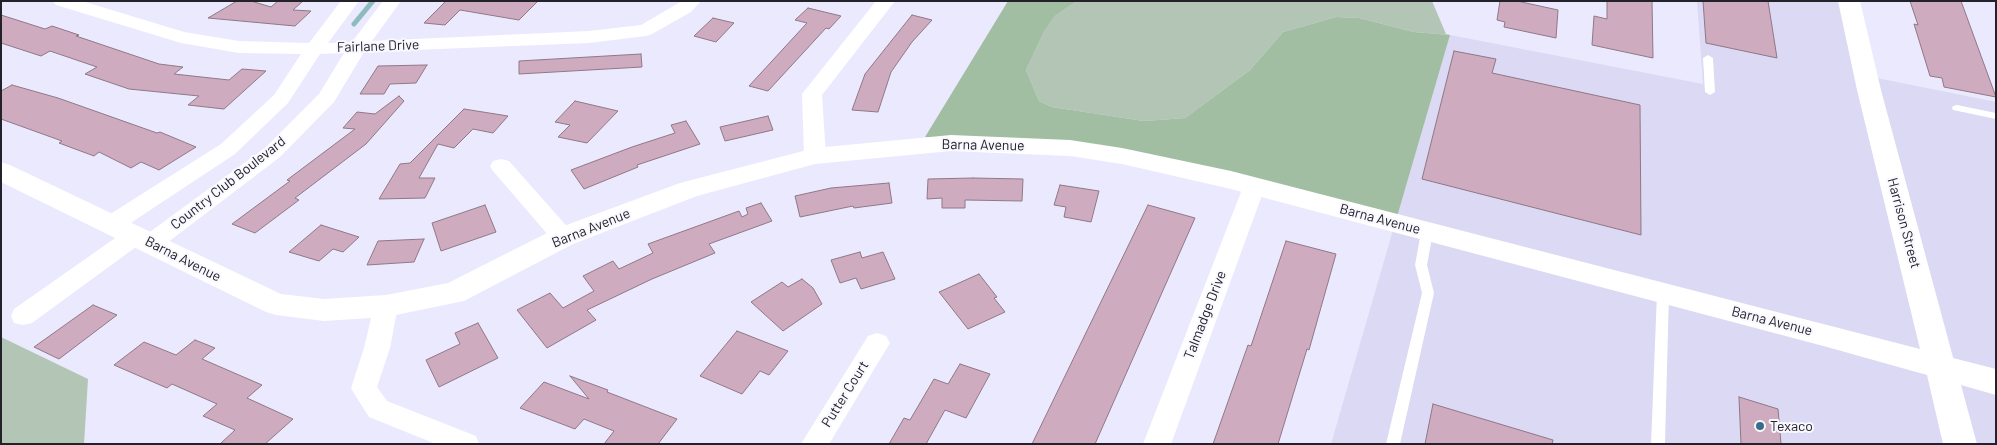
<!DOCTYPE html>
<style>
body{margin:0}
#map{position:relative;width:1997px;height:445px;overflow:hidden;background:#ebe9fe;font-family:Barlow,sans-serif}
canvas{display:block}
.frame{position:absolute;inset:0;border:2px solid #23222b;pointer-events:none}
</style>
<div id="map">
<canvas width="1997" height="445"></canvas>
<div class="frame"></div>
</div>
<script>
const c = document.querySelector('canvas').getContext('2d');
c.lineJoin = 'round';
function fillPath(path, color) { c.fillStyle = color; c.fill(path, 'evenodd'); }
const toPath = rows => new Path2D(rows.map(r => 'M' + r).join(''));
function stroke(path, color, width, dash) { c.strokeStyle = color; c.lineWidth = width; c.lineCap = dash ? 'butt' : 'round'; c.setLineDash(dash || []); c.stroke(path); }
function write(font, color, halo, rows, align = 'center') {
  c.font = font + ' Barlow,sans-serif'; c.lineWidth = 4; c.setLineDash([]); c.textBaseline = 'middle'; c.strokeStyle = halo; c.fillStyle = color; for (const [text, x, y, turn = 0] of rows) {
    c.save(); c.translate(x, y); c.rotate((+turn || 0) * Math.PI / 180); c.textAlign = isNaN(turn) ? turn : align; if (halo) c.strokeText(text, 0, 0); c.fillText(text, 0, 0); c.restore();
  }
}
const built = toPath([
 [1697,1,1839,1,1925,355,1397,217,1450,35,1703,84],
 [1877,78,1996,102,1996,374,1955,364],
 [1393,230,1929,372,1944,444,1331,444],
 [1959,381,1996,390,1996,444,1975,444]
]);
const green = toPath([
 [1077,1,1432,1,1446,34,1450,35,1414,32,1359,18,1336,17,1283,32,1250,70,1185,118,1144,121,1052,107,1039,101,1026,70,1044,32,1055,16],
 [1,337,88,379,84,444,1,444]
]);
const forest = toPath([
 [1008,1,1077,1,1055,16,1044,32,1026,70,1039,101,1052,107,1144,121,1185,118,1250,70,1283,32,1336,17,1359,18,1414,32,1450,35,1397,217,1233,174,925,137]
]);
const stream = toPath([
 [354,24,373,1]
]);
const building = toPath([
 [237,1,251,1,271,7,278,1,303,1,293,10,311,11,295,26,208,18,237,1],
 [446,1,538,1,519,20,460,10,445,25,424,23,446,1],
 [1500,1,1517,1,1558,10,1556,38,1504,27,1505,22,1497,20,1500,1],
 [1607,1,1652,1,1653,58,1592,45,1594,16,1607,19,1607,1],
 [1703,1,1768,1,1777,58,1706,43,1703,1],
 [1910,1,1961,1,1996,97,1944,87,1942,78,1930,76,1914,24,1918,25,1910,1],
 [808,8,841,16,829,29,826,28,768,91,749,86,807,23,795,20,808,8],
 [1,15,45,29,52,26,79,35,76,36,159,64,183,67,174,74,229,80,242,69,266,71,224,109,188,105,199,96,129,89,85,74,97,67,50,51,41,56,1,43,1,15],
 [912,15,932,20,912,42,891,72,878,112,852,110,865,74,912,15],
 [713,18,734,23,716,42,694,36,713,18],
 [1454,51,1496,59,1492,73,1640,105,1641,235,1422,179,1454,51],
 [641,54,642,67,519,74,519,61,641,54],
 [427,65,416,83,390,84,384,94,360,94,378,66,427,65],
 [12,85,58,98,157,133,160,132,196,147,159,170,141,162,131,168,99,152,94,156,59,143,62,141,1,119,1,91,12,85],
 [399,96,404,101,366,144,295,198,299,200,255,233,232,224,290,181,287,180,355,129,343,128,357,112,375,114,399,96],
 [575,101,618,111,587,143,558,137,570,125,555,122,575,101],
 [464,109,508,116,493,133,473,129,454,148,438,144,419,178,435,178,425,198,379,199,400,164,410,163,464,109],
 [768,116,773,130,725,141,720,127,768,116],
 [686,121,700,144,637,165,638,167,584,189,571,170,632,147,675,133,671,125,686,121],
 [973,178,1023,179,1022,201,965,200,965,208,942,208,942,198,927,199,928,179,973,178],
 [889,183,892,203,854,208,853,206,800,217,795,196,831,188,889,183],
 [1060,185,1099,191,1091,222,1064,217,1066,207,1054,205,1060,185],
 [761,203,772,221,709,244,715,253,652,279,587,310,596,320,547,348,517,310,550,293,563,308,594,291,583,276,613,261,619,269,653,253,648,244,739,211,742,217,748,214,746,208,761,203],
 [485,205,496,232,441,251,432,223,485,205],
 [1148,205,1195,218,1095,444,1032,444,1148,205],
 [321,225,359,237,343,252,333,249,319,261,289,252,321,225],
 [424,239,414,262,367,265,378,241,424,239],
 [1286,241,1336,254,1309,350,1307,349,1278,444,1213,444,1248,345,1251,346,1286,241],
 [860,252,862,258,883,252,895,279,861,289,856,278,840,283,831,260,860,252],
 [979,274,997,297,994,298,1005,312,968,329,939,292,979,274],
 [802,279,813,288,822,304,783,331,751,302,782,282,788,287,802,279],
 [93,305,117,315,59,359,34,347,93,305],
 [478,323,498,358,439,387,426,360,460,344,455,333,478,323],
 [737,331,788,351,769,375,760,371,742,394,700,376,737,331],
 [195,340,215,348,202,359,262,385,247,398,293,419,265,444,220,444,235,430,203,416,217,404,172,384,167,388,114,365,144,342,176,355,195,340],
 [960,364,990,374,966,418,945,410,926,444,889,444,904,418,910,420,934,379,948,384,960,364],
 [570,376,608,390,607,392,677,419,658,444,604,444,614,431,584,419,575,429,520,408,544,382,589,399,570,376],
 [1739,397,1778,409,1781,444,1741,444,1739,397],
 [1433,404,1553,440,1552,444,1425,444,1433,404]
]);
const service = toPath([
 [1708,55,1713,58,1715,92,1710,95,1705,92,1703,58,1708,55],
 [1957,105,1996,113,1996,119,1953,110,1952,108,1953,106,1957,105],
 [1427,228,1433,232,1427,265,1434,293,1400,444,1386,444,1422,293,1415,265,1421,232,1427,228],
 [1663,289,1667,290,1669,293,1665,444,1651,444,1657,293,1659,290,1663,289]
]);
const minor = toPath([
 [53,1,82,1,184,32,239,41,309,43,341,1,359,1,328,43,352,42,383,1,401,1,372,41,589,31,641,25,682,1,701,1,691,12,652,34,646,36,589,43,364,52,334,102,280,157,159,249,151,251,143,249,140,244,32,323,23,325,14,323,11,316,14,309,128,229,136,227,144,229,147,234,266,147,319,94,344,53,320,54,288,103,235,154,120,230,112,232,104,230,101,224,104,218,221,144,274,95,301,54,239,53,181,43,56,5,53,1],
 [876,1,895,1,822,95,826,156,822,161,815,163,808,161,804,156,802,94,876,1],
 [501,159,509,161,571,231,574,237,571,243,563,245,555,243,493,171,490,166,493,161,501,159],
 [1254,180,1262,182,1265,187,1171,444,1143,444,1243,187,1246,182,1254,180],
 [386,297,395,300,398,306,390,348,377,387,387,401,476,436,479,444,436,444,369,417,355,395,351,388,364,348,374,306,377,300,386,297],
 [877,333,886,336,890,343,829,444,801,444,868,336,877,333]
]);
const tertiary = toPath([
 [1838,1,1860,1,1881,90,1953,358,1996,369,1996,395,1961,385,1977,444,1943,444,1927,375,1827,347,1231,189,1122,164,1070,156,951,151,815,164,697,196,573,244,464,301,386,317,324,321,276,315,266,312,1,182,1,162,10,165,281,294,324,299,386,295,448,283,553,230,680,183,815,148,951,135,1070,140,1122,148,1231,171,1920,349,1857,90,1838,1]
]);
const markers = [
 [1760,426,5,"#356e88"]
];
const streetNames = [
 ["Fairlane Drive",378,46,-2],
 ["Barna Avenue",983,145,1],
 ["Country Club Boulevard",228,183,-38],
 ["Barna Avenue",1380,219,15],
 ["Harrison Street",1904,223,75],
 ["Barna Avenue",591,228,-22],
 ["Barna Avenue",183,259,27],
 ["Talmadge Drive",1205,315,-69],
 ["Barna Avenue",1772,321,14],
 ["Putter Court",845,394,-58]
];
const poiNames = [
 ["Texaco",1770,426]
];
fillPath(built, '#dbd9f3');
fillPath(green, '#b3c5b4');
fillPath(forest, '#a1bea2');
stroke(stream, '#8dbcbe', 5);
fillPath(building, '#cfabc0');
stroke(building, '#8f7886', 1);
fillPath(service, '#fff');
fillPath(minor, '#fff');
fillPath(tertiary, '#fff');
for (const [x, y, r, color] of markers) { const dot = new Path2D(); dot.arc(x, y, r, 0, 2 * Math.PI); c.fillStyle = color; c.fill(dot); stroke(dot, '#f9f8fe', 2); }
write('14px', '#23222b', '#f9f8fe', streetNames);
write('14px', '#23222b', '#f9f8fe', poiNames, 'left');
</script>
